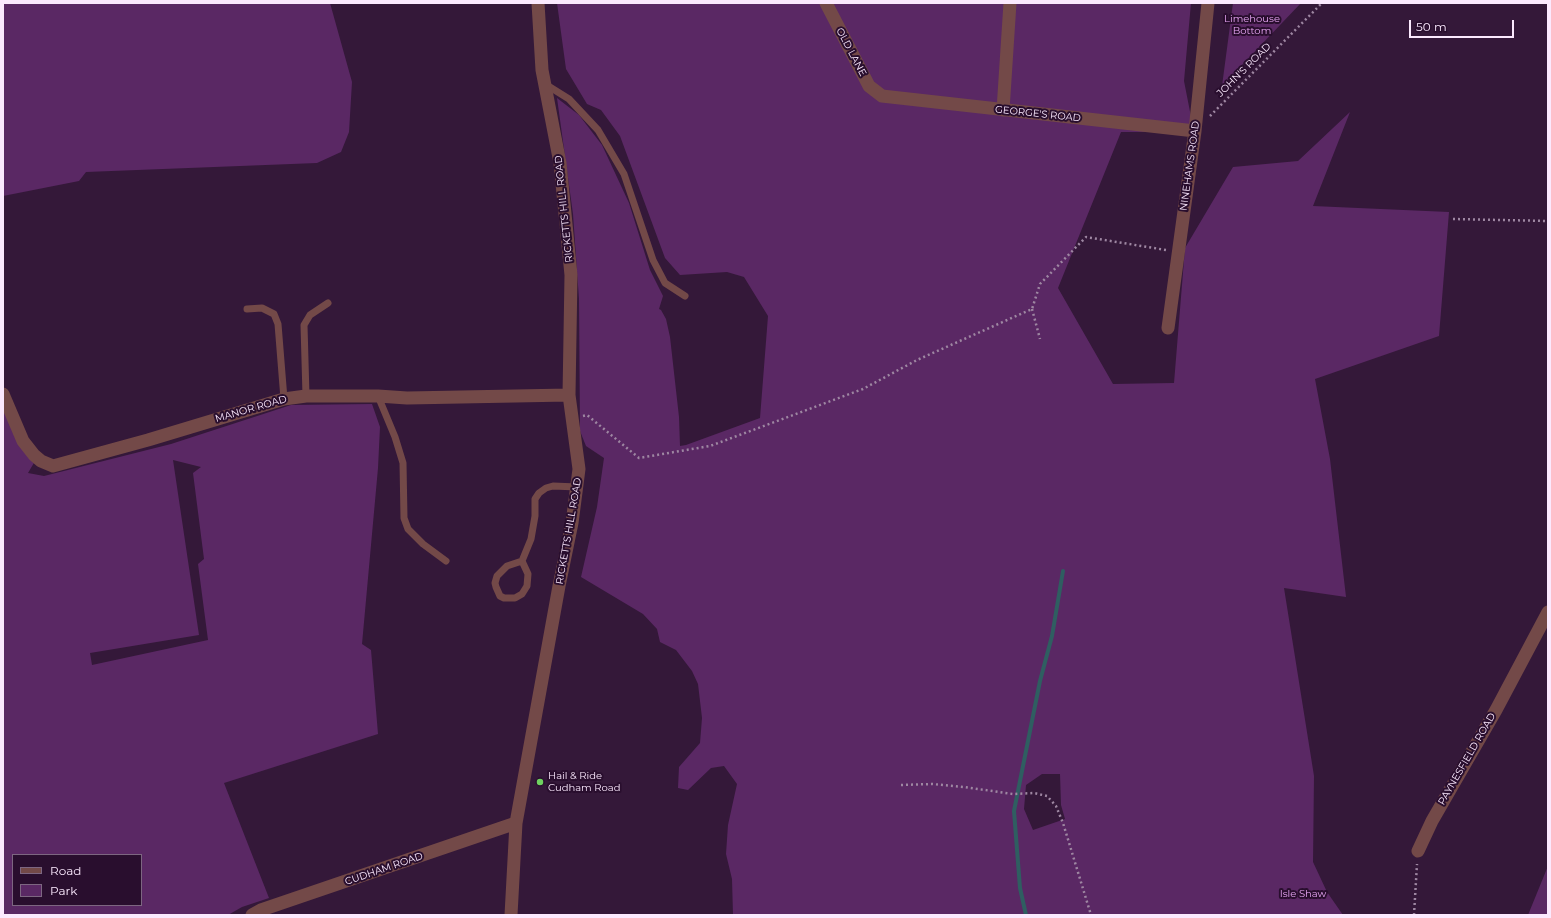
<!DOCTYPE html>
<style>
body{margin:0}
#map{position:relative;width:1551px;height:918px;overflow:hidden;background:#341839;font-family:Montserrat,sans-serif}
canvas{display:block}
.frame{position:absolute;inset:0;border:4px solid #fbe9fe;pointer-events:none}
.legend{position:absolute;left:12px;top:854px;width:130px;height:52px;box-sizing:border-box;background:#290e2e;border:1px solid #7d6681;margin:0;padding:5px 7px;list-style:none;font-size:12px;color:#fbe9fe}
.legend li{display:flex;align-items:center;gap:8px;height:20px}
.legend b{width:20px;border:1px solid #7d6681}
.scale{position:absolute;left:1409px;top:20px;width:105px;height:18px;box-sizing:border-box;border:2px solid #fbe9fe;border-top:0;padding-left:5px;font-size:12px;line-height:14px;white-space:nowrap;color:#fbe9fe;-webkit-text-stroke:3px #290e2e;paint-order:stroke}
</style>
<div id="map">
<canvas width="1551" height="918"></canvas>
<div class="frame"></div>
<ul class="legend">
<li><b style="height:5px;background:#734948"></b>Road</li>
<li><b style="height:11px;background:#5a2864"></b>Park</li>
</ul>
<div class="scale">50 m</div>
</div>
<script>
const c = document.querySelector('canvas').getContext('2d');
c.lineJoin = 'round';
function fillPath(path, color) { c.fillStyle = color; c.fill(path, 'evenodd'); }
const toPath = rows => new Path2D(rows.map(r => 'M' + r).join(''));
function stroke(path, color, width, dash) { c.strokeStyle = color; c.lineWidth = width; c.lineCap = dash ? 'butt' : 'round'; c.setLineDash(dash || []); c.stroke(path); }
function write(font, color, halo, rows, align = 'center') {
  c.font = font + ' Montserrat,sans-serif'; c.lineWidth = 4; c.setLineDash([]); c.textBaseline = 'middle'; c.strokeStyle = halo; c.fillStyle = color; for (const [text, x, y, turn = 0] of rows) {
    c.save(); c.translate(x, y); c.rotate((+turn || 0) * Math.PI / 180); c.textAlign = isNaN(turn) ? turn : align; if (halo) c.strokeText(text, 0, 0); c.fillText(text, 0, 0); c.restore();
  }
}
const green = toPath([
 [3,3,330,3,352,82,349,132,341,152,317,163,86,172,79,181,3,196],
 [557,3,1191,3,1184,81,1194,132,1121,132,1058,288,1113,384,1174,383,1185,248,1233,167,1298,161,1350,112,1313,206,1449,212,1439,336,1315,379,1330,459,1346,597,1284,588,1314,776,1313,862,1327,892,1343,915,733,915,732,879,726,854,728,825,737,784,724,766,711,768,688,790,678,788,679,767,700,743,702,718,698,684,692,671,676,650,660,642,657,629,643,614,581,577,597,507,604,458,586,446,580,431,579,299,573,214,557,98,579,115,602,145,629,203,650,270,663,296,659,309,661,310,666,319,670,337,679,417,680,446,686,445,760,418,768,316,744,277,727,272,680,275,665,258,620,136,601,110,587,104,566,69],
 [1042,774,1060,774,1061,805,1065,819,1033,830,1024,809,1026,785],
 [1233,3,1301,3,1222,86],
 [3,391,38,456,28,473,44,476,171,444,291,405,372,404,380,427,378,468,362,644,371,650,378,734,224,783,269,898,242,907,228,915,3,915],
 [173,460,201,467,193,473,204,559,198,564,208,640,92,665,90,653,199,635],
 [13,855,141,855,141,905,13,905],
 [1548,866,1548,915,1528,915]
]);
const stream = toPath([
 [1026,915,1020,888,1014,811,1040,681,1052,636,1063,571]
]);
const path = toPath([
 [1210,116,1322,3],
 [1453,219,1548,221],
 [1032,309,1040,339],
 [583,416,587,415,639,458,710,446,863,389,917,360,1032,309,1040,284,1086,237,1166,250],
 [901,785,932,784,964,787,1013,794,1034,793,1047,796,1056,806,1063,823,1091,915],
 [1414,915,1417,864]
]);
const lane = toPath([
 [545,84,569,99,598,130,624,174,653,260,665,283,685,296],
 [247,309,262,308,274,314,278,324,284,399],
 [306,396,304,325,310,315,328,303],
 [378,396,395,437,403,463,404,518,408,529,423,544,446,561],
 [522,561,528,574,527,586,522,594,515,598,504,598,500,596,496,587,495,583,497,576,507,566,522,561],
 [522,561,531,539,535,516,535,499,539,493,546,488,553,486,577,487]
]);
const street = toPath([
 [826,3,869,86,882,96,1195,131],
 [1003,110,1010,3],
 [1168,328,1195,131,1208,3],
 [3,394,23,441,34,455,41,461,53,466,148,440,284,399,306,396,378,396,407,398,569,395],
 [1418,851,1432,821,1496,710,1548,612],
 [252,915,261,910,516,823],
 [511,915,516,823,559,586,572,523,579,469,569,395,571,275,560,163,542,70,538,3]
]);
const markers = [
 [540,782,4,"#6fd360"]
];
const parkNames = [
 ["Limehouse",1252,19],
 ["Bottom",1252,31],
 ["Isle Shaw",1303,894]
];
const streetNames = [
 ["OLD LANE",851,52,62],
 ["JOHN'S ROAD",1244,70,-45],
 ["GEORGE'S ROAD",1038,114,6],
 ["NINEHAMS ROAD",1190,166,-82],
 ["RICKETTS HILL ROAD",564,209,-96],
 ["MANOR ROAD",251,409,-16],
 ["RICKETTS HILL ROAD",569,531,-80],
 ["PAYNESFIELD ROAD",1467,759,-60],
 ["CUDHAM ROAD",384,869,-19]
];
const poiNames = [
 ["Hail & Ride",548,776],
 ["Cudham Road",548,788]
];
fillPath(green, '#5a2864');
stroke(stream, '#2f5e61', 4);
stroke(path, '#9e87a2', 2.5, [2, 3]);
stroke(lane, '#734948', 7);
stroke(street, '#734948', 13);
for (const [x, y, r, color] of markers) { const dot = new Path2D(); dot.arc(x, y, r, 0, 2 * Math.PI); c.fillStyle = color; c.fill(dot); stroke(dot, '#290e2e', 1.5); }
write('10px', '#e8a6f4', '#290e2e', parkNames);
write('10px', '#fbe9fe', '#290e2e', streetNames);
write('10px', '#fbe9fe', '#290e2e', poiNames, 'left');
</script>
